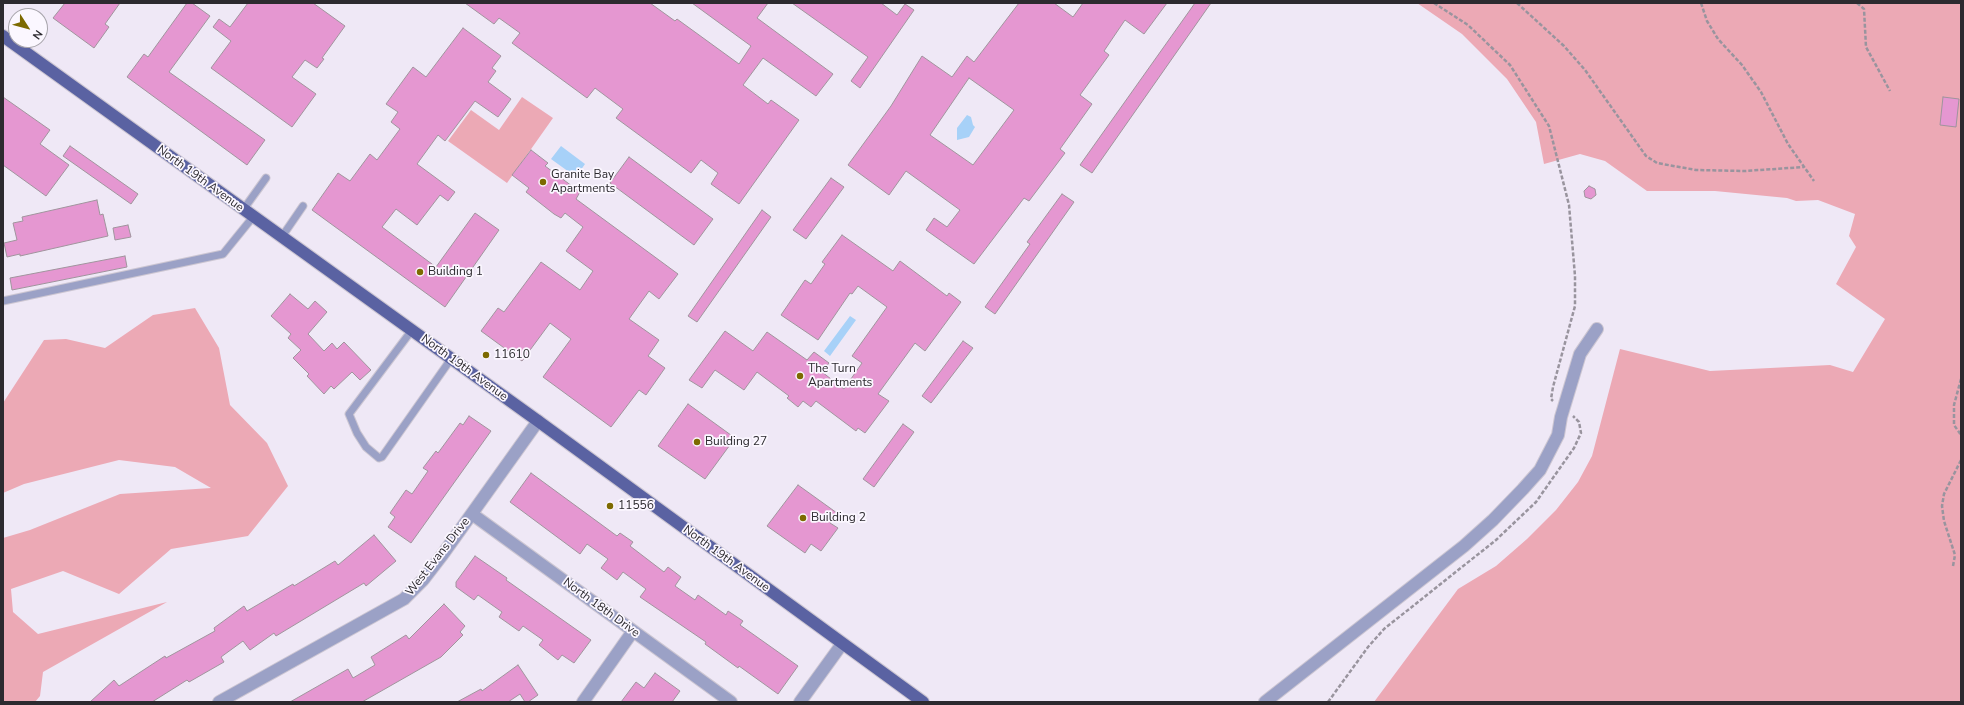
<!DOCTYPE html>
<style>
body{margin:0}
#map{position:relative;width:1964px;height:705px;overflow:hidden;background:#efe8f6;font-family:"Nunito Sans",sans-serif}
canvas{display:block}
.frame{position:absolute;inset:0;border:4px solid #2c2a2f;pointer-events:none}
.north{position:absolute;left:8px;top:8px;width:40px;height:40px;box-sizing:border-box;background:#fbf7ff;border:1px solid #a8a5ac;border-radius:50%;rotate:126deg;font-size:11px;font-weight:700;line-height:16px;text-align:center;color:#2c2a2f}
.north::after{content:'';display:block;margin:auto;width:14px;height:18px;background:#7d6a01;clip-path:polygon(50% 0,100% 100%,50% 72%,0 100%)}
</style>
<div id="map">
<canvas width="1964" height="705"></canvas>
<div class="frame"></div>
<div class="north">N</div>
</div>
<script>
const c = document.querySelector('canvas').getContext('2d');
c.lineJoin = 'round';
function fillPath(path, color) { c.fillStyle = color; c.fill(path, 'evenodd'); }
const toPath = rows => new Path2D(rows.map(r => 'M' + r).join(''));
function stroke(path, color, width, dash) { c.strokeStyle = color; c.lineWidth = width; c.lineCap = dash ? 'butt' : 'round'; c.setLineDash(dash || []); c.stroke(path); }
function write(font, color, halo, rows, align = 'center') {
  c.font = font + ' "Nunito Sans",sans-serif'; c.lineWidth = 3.5; c.setLineDash([]); c.textBaseline = 'middle'; c.strokeStyle = halo; c.fillStyle = color; for (const [text, x, y, turn = 0] of rows) {
    c.save(); c.translate(x, y); c.rotate((+turn || 0) * Math.PI / 180); c.textAlign = isNaN(turn) ? turn : align; if (halo) c.strokeText(text, 0, 0); c.fillText(text, 0, 0); c.restore();
  }
}
const green = toPath([
 [1417,3,1961,3,1961,702,1374,702,1458,589,1496,566,1527,539,1556,510,1578,482,1592,456,1620,349,1710,371,1830,365,1853,372,1885,319,1836,284,1856,247,1849,236,1855,214,1818,200,1796,201,1787,198,1715,191,1647,191,1605,161,1580,154,1544,164,1536,122,1507,79,1462,34],
 [522,97,553,118,507,183,448,141,471,110,499,130],
 [195,308,219,348,230,405,267,443,288,486,248,536,171,549,119,594,63,571,11,589,13,612,38,634,167,602,43,672,40,696,35,702,3,702,3,538,30,530,120,494,211,488,175,467,119,460,24,484,3,493,3,403,44,340,66,339,105,348,153,315]
]);
const water = toPath([
 [967,115,971,117,973,125,975,127,969,137,957,140,957,128],
 [561,146,585,164,576,177,551,159],
 [850,316,856,320,830,356,824,351]
]);
const building = toPath([
 [65,3,120,3,105,24,109,27,94,48,53,18,65,3],
 [187,3,192,3,210,16,169,72,265,140,247,165,127,77,144,54,148,57,187,3],
 [248,3,313,3,345,26,322,58,324,59,317,68,305,60,292,77,316,94,292,127,211,68,231,41,213,27,219,19,230,27,248,3],
 [465,3,650,3,675,21,677,19,739,64,751,46,692,3,768,3,757,18,833,74,816,96,763,58,743,85,768,104,771,100,799,120,739,204,711,184,718,173,701,160,691,173,616,118,623,109,595,88,587,98,512,43,520,33,499,18,494,24,465,3],
 [792,3,881,3,897,15,905,4,914,10,860,88,851,81,868,57,792,3],
 [1019,3,1054,3,1073,17,1083,3,1167,3,1144,34,1125,20,1104,51,1109,55,1080,95,1092,104,1060,149,1065,153,1029,201,1024,198,974,264,926,230,934,218,947,227,960,210,906,171,889,195,848,165,891,106,922,56,952,77,967,56,974,62,1019,3],
 [969,78,1014,110,973,165,930,135,969,78],
 [1195,3,1211,3,1092,173,1080,165,1195,3],
 [463,28,501,56,492,68,496,71,488,82,511,99,498,117,475,101,445,141,438,135,417,164,455,192,448,201,440,195,417,225,396,209,382,227,436,267,475,213,499,230,445,307,312,210,338,173,350,181,370,154,377,160,400,129,391,122,398,112,386,104,413,67,426,77,463,28],
 [3,97,50,130,40,144,69,165,46,196,3,165,3,97],
 [1943,97,1959,99,1956,127,1940,125,1943,97],
 [70,146,138,194,131,204,63,156,70,146],
 [531,150,548,163,545,166,580,192,576,199,678,274,659,299,649,291,629,319,659,340,648,356,665,368,646,395,639,390,611,427,543,377,571,339,550,323,522,361,481,331,498,308,504,312,541,262,580,290,593,271,566,251,583,227,565,213,561,218,554,214,526,192,529,188,512,175,531,150],
 [629,157,713,219,694,245,610,183,629,157],
 [831,178,844,187,806,239,793,230,831,178],
 [1589,186,1595,189,1596,195,1591,199,1585,197,1584,191,1589,186],
 [1062,194,1074,202,995,314,985,307,1030,244,1027,242,1062,194],
 [97,200,100,215,103,214,108,236,20,256,20,254,7,257,4,243,17,240,13,223,23,221,22,217,97,200],
 [762,210,771,217,697,322,688,316,762,210],
 [128,225,131,237,115,240,113,228,128,225],
 [842,235,893,271,900,261,947,296,949,293,961,302,925,351,915,343,878,394,889,401,865,433,858,428,856,431,816,401,811,407,803,401,798,407,787,398,789,396,757,372,744,390,715,370,702,388,689,380,725,331,753,351,767,332,807,360,814,352,829,363,822,372,844,389,862,363,852,356,887,307,858,286,852,294,850,293,818,340,781,315,805,280,811,284,825,264,822,262,842,235],
 [125,256,127,267,12,290,10,278,125,256],
 [290,294,308,309,315,301,327,312,308,334,324,351,332,343,337,349,344,342,371,370,360,380,352,372,334,389,331,386,324,394,307,376,309,374,293,358,301,350,288,338,291,334,271,316,290,294],
 [963,341,973,348,931,403,922,396,963,341],
 [688,404,735,438,705,479,658,446,688,404],
 [469,416,491,431,411,543,388,527,395,517,390,513,406,490,412,494,428,471,423,468,436,451,438,453,460,423,463,425,469,416],
 [903,424,914,432,874,487,863,479,903,424],
 [531,473,617,536,620,533,633,542,630,546,664,572,668,567,681,577,675,586,695,600,698,595,726,615,728,611,743,621,740,625,798,666,778,694,739,666,738,668,705,644,706,642,640,597,646,589,623,572,617,580,601,568,608,559,587,544,580,554,510,502,531,473],
 [798,485,837,513,830,523,838,528,821,551,811,544,805,553,767,526,798,485],
 [374,535,396,561,366,586,364,583,276,636,274,633,250,650,243,641,221,657,224,662,189,682,187,680,152,702,90,702,114,680,119,686,165,656,166,658,215,631,214,628,244,606,247,611,293,584,294,586,335,561,338,565,374,535],
 [475,556,507,578,506,580,591,640,574,663,562,655,558,660,539,645,543,640,523,626,519,631,499,617,502,612,478,595,474,600,456,587,456,582,475,556],
 [444,604,465,626,460,632,463,635,441,657,362,702,290,702,348,669,353,678,375,665,371,657,406,635,409,639,444,604],
 [518,665,538,695,528,702,525,702,520,694,508,702,457,702,481,689,482,691,518,665],
 [655,673,680,691,672,702,621,702,636,682,644,688,655,673]
]);
const path = toPath([
 [1434,3,1468,25,1510,65,1549,126,1569,205,1575,276,1575,306,1553,387,1551,399,1553,401],
 [1517,3,1564,46,1585,70,1646,156,1657,163,1696,170,1745,171,1804,167],
 [1701,3,1707,21,1718,39,1742,65,1761,92,1788,144,1814,181],
 [1857,3,1864,9,1866,47,1890,91],
 [1961,379,1954,405,1954,425,1961,435],
 [1953,566,1955,555,1944,521,1942,506,1944,494,1961,460],
 [1328,702,1368,647,1384,629,1496,540,1536,502,1574,448,1581,433,1579,422,1573,416]
]);
const lane = toPath([
 [243,210,266,178],
 [281,238,303,206],
 [3,301,223,254,253,217],
 [412,330,349,414,357,433,366,447,379,458,382,457,451,359]
]);
const street = toPath([
 [472,514,731,702],
 [219,702,404,599,423,580,443,554,538,421],
 [583,702,633,631],
 [800,702,842,644],
 [1265,702,1464,546,1493,520,1523,489,1540,470,1558,435,1561,417,1580,354,1597,329]
]);
const primary = toPath([
 [3,36,538,421,923,702]
]);
const markers = [
 [543,182,4,"#7d6a01"],
 [420,272,4,"#7d6a01"],
 [486,355,4,"#7d6a01"],
 [800,376,4,"#7d6a01"],
 [697,442,4,"#7d6a01"],
 [610,506,4,"#7d6a01"],
 [803,518,4,"#7d6a01"]
];
const poiNames = [
 ["Granite Bay",551,175],
 ["Apartments",551,189],
 ["Building 1",428,272],
 ["11610",494,355],
 ["The Turn",808,369],
 ["Apartments",808,383],
 ["Building 27",705,442],
 ["11556",618,506],
 ["Building 2",811,518]
];
const streetNames = [
 ["North 19th Avenue",200,179,36],
 ["North 19th Avenue",464,368,36],
 ["West Evans Drive",438,557,-52],
 ["North 19th Avenue",726,559,36],
 ["North 18th Drive",601,608,36]
];
fillPath(green, '#eca9b5');
fillPath(water, '#a7d1f8');
fillPath(building, '#e597d1');
stroke(building, '#a0949d', 1);
stroke(lane, '#ccc6d2', 9);
stroke(street, '#ccc6d2', 14);
stroke(primary, '#ccc6d2', 14);
stroke(path, '#99949e', 2.5, [4, 2]);
stroke(lane, '#9ba1c6', 7);
stroke(street, '#9ba1c6', 12);
stroke(primary, '#5a62a2', 12);
for (const [x, y, r, color] of markers) { const dot = new Path2D(); dot.arc(x, y, r, 0, 2 * Math.PI); c.fillStyle = color; c.fill(dot); stroke(dot, '#fbf7ff', 1.5); }
write('12px', '#2c2a2f', '#fbf7ff', poiNames, 'left');
write('12px', '#2c2a2f', '#fbf7ff', streetNames);
</script>
